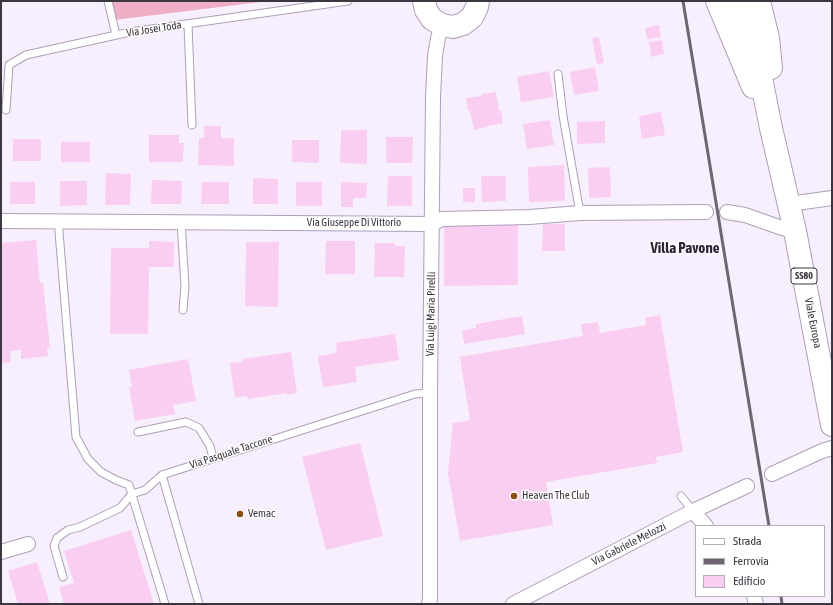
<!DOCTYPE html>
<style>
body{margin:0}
#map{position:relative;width:833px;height:605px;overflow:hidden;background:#f8effe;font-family:"Asap Condensed",sans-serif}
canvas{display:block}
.frame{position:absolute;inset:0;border:2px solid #3c3640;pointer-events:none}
.legend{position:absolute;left:695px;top:525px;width:130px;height:72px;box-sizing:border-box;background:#fff;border:1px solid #b1afb3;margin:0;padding:5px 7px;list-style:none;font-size:12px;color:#3c3640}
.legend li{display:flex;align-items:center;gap:8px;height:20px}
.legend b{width:20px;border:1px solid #b1afb3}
</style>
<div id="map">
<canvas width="833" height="605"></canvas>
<div class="frame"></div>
<ul class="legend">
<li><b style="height:5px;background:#fff"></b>Strada</li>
<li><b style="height:5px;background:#6d6672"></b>Ferrovia</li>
<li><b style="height:11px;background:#f9cef0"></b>Edificio</li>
</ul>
</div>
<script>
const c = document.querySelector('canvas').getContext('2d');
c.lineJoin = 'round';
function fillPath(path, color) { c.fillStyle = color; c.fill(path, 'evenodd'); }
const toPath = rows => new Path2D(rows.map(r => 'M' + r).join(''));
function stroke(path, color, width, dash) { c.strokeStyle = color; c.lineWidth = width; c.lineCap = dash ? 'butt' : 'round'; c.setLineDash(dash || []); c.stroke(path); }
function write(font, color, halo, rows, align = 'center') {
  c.font = font + ' "Asap Condensed",sans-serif'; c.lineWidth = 3; c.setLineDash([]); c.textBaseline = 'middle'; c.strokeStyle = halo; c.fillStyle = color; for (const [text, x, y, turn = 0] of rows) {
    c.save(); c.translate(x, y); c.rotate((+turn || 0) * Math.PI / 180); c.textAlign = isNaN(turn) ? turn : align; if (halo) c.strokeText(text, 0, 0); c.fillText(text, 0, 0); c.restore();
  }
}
const green = toPath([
 [109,1,269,1,114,20]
]);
const building = toPath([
 [659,25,661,37,647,39,645,28],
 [599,37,604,63,597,64,592,38],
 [662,40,664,54,651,57,649,42],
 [595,67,599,91,574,95,570,72],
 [549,71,554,97,521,102,517,77],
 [496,92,499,111,501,110,503,123,487,126,487,127,474,130,470,110,468,111,466,98,482,96,481,94],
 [661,112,665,135,642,139,639,116],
 [550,120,554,145,527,149,523,124],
 [605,121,605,143,577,144,577,122],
 [204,126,221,126,221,138,234,138,234,166,198,165,199,138,204,138],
 [341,130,367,130,367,164,340,163],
 [149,135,179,135,179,143,184,143,183,162,149,162],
 [386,137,413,137,412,163,386,163],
 [13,139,41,139,41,161,13,161],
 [292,140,319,140,319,163,292,162],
 [61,142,90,142,90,162,61,162],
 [564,165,565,201,529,202,528,167],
 [610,167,611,197,589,198,588,168],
 [106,173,131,174,130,205,105,205],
 [388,176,412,176,412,206,387,206],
 [481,176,506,176,506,201,482,202],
 [253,178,278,179,278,204,253,204],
 [152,180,182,181,181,204,151,204],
 [60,181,87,181,87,205,60,206],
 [10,182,35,182,35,204,10,204],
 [202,182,229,182,229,204,201,204],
 [296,182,322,182,322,206,296,206],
 [341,182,367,183,366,198,353,198,353,207,341,207],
 [463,188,475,188,475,202,463,202],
 [518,223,518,285,444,286,444,224],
 [543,224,565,224,565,251,542,251],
 [36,240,40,283,43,282,50,347,47,348,48,356,21,359,21,350,10,351,11,362,1,363,1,243],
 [149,241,174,242,174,267,149,267,148,334,110,334,111,248,149,248],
 [326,241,355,241,355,274,325,274],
 [246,242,279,242,278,307,245,306],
 [375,243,395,243,395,246,405,246,404,277,374,277],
 [660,315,683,452,656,457,657,463,546,482,553,525,460,541,448,473,453,423,470,420,460,357,583,336,581,324,598,322,600,333,646,325,645,318],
 [522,316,525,334,464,344,462,331,476,328,476,324],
 [395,334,399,360,355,367,357,382,323,387,318,356,337,353,336,343],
 [291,352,297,393,287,395,287,393,247,399,247,396,235,398,230,363,242,362,242,359],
 [188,359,196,401,173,405,175,414,135,421,129,387,132,387,129,370],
 [360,443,383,536,326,550,302,457],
 [131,530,154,604,64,604,59,587,74,583,64,551],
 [37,562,50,604,18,604,8,571]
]);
const service = toPath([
 [108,1,116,35],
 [188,24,192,125],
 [558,74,563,116,580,213],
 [6,110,9,65,26,55,130,32,348,1],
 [59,221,59,232,76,437,88,459,101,472,116,480,129,485,165,604],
 [181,222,185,286,183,310],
 [138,432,186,422,199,428,210,446,213,458],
 [681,496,693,511],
 [63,577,54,546,57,538,68,530,80,527,120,508,132,494,145,490,162,475],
 [199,604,162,475,415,394,430,393]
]);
const minor = toPath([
 [789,204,832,198],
 [727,212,745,215,782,228,795,231],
 [1,221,432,224,442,219,529,217,580,213,706,212],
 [772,474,822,451,832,448],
 [693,511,706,526],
 [1,552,28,544],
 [754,596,756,604],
 [429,604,430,599,430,393,433,97,435,56,438,38,442,25],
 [513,604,693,511,747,486]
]);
const primary = toPath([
 [424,1,426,10,432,19,442,25,453,27,463,24,472,17,477,7,478,1],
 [717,1,753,87],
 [739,1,749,28,755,48,771,128,795,231,832,425],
 [759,1,768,38,771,68]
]);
const rail = toPath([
 [683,1,769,526],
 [781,596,782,604]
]);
const markers = [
 [514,496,4,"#8b4d11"],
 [240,514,4,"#8b4d11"]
];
const shields = [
 [804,276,26]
];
const shieldNames = [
 ["SS80",804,276]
];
const streetNames = [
 ["Via Josei Toda",154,29,-9],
 ["Via Giuseppe Di Vittorio",354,223],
 ["Via Luigi Maria Pirelli",431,314,-89],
 ["Viale Europa",813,323,79],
 ["Via Pasquale Taccone",231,452,-18],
 ["Via Gabriele Melozzi",629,544,-27]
];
const poiNames = [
 ["Heaven The Club",522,496],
 ["Vemac",248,514]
];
const districtNames = [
 ["Villa Pavone",685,248]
];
fillPath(green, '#efaec6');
fillPath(building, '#f9cef0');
stroke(service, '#ad9fb7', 9);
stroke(minor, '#ad9fb7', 16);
stroke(primary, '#ad9fb7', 24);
stroke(service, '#fff', 7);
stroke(minor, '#fff', 14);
stroke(primary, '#fff', 22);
stroke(rail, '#6d6672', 3);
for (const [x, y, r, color] of markers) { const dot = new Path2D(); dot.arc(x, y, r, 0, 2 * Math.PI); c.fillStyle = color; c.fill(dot); stroke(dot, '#fff', 1.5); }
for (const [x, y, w] of shields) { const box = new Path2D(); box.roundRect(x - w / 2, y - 8, w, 16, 3); c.fillStyle = '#fff'; c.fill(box); stroke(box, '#3c3640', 1); }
write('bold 10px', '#3c3640', null, shieldNames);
write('11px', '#3c3640', '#fff', streetNames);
write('11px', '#3c3640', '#fff', poiNames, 'left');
write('bold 15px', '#302437', '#fff', districtNames);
</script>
